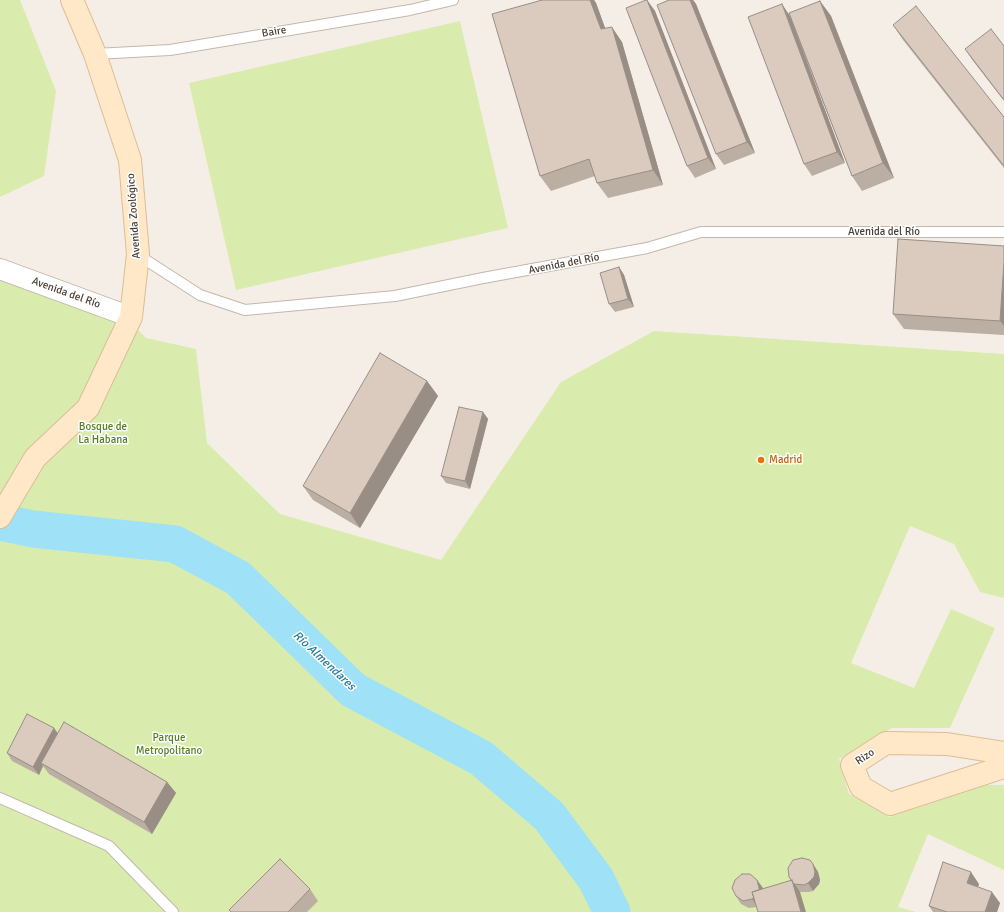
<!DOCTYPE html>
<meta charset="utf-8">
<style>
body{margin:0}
canvas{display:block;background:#f5eee7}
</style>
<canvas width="1004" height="912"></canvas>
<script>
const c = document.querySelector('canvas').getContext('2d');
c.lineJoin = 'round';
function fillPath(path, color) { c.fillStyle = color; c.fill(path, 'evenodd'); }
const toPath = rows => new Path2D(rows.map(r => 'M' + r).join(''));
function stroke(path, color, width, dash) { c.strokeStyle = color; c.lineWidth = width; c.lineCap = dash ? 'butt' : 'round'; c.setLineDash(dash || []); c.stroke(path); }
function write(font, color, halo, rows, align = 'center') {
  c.font = font + ' Signika,sans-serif'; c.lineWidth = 3; c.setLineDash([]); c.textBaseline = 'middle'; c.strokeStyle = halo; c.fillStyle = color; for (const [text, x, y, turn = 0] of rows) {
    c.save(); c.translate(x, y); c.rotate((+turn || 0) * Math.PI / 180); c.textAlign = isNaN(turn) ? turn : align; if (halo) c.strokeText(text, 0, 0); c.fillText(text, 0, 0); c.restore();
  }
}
const green = toPath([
 [0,0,20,0,56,91,44,176,0,197],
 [460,21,508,228,236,290,189,83],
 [0,271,126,318,146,338,196,349,207,443,280,514,441,560,561,382,654,331,1004,354,1004,598,980,592,954,544,910,526,851,663,914,688,951,609,995,628,950,728,892,728,839,759,849,794,890,817,986,785,1004,785,1004,870,928,834,898,907,916,912,0,912]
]);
const river = toPath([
 [0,522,33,529,175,544,238,578,353,690,481,758,549,816,596,879,612,912]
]);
const lane = toPath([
 [95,54,170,50,410,10,453,0],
 [138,255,200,295,245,310,395,296,483,278,647,248,701,232,1004,232],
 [0,798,109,846,173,912]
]);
const street = toPath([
 [0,269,131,317]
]);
const secondary = toPath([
 [0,517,35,458,88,408,131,317,138,254,130,160,95,54,72,0],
 [1004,753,947,744,886,743,852,765,861,787,890,804,1004,767]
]);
const wall = toPath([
 [542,0,594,0,596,3,605,28,622,42,663,185,608,198,597,183,595,176,551,191,540,176],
 [647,0,655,11,716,169,695,178,687,166],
 [669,0,693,0,696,4,755,153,724,165,716,154],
 [820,1,831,16,894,178,862,191,852,176,790,18,845,163,812,176,804,164,790,16],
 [893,25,1004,117,1004,168,903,40],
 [1004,46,1004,101,973,61,965,49],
 [1004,246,1004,335,904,329,893,314],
 [619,267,624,275,634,307,615,312,609,304],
 [427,381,438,396,360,528,313,500,303,486],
 [483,412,488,419,470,489,446,483,441,476],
 [54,728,58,733,167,782,176,793,152,834,49,774,43,766,39,775,12,761,7,753],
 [813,864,818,872,820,880,819,884,813,891,809,892,800,892,756,907,749,908,741,904,736,896,757,880,763,889,792,880],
 [979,884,978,887,1000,903,997,912,933,912,929,906],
 [310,889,318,901,307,912,231,912,229,910]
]);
const shadedWall = toPath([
 [590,0,594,0,596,3,611,44,601,29],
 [647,0,655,11,716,169,708,158],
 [690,0,693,0,696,4,755,153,747,142],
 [820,1,831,16,894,178,883,163],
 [782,4,790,16,845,163,837,152],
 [612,27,622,42,663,185,653,170],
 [1004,262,1004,326,1000,321],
 [619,267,624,275,634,307,628,299],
 [427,381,438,396,360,528,350,513],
 [483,412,488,419,470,489,465,481],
 [54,728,59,736,41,763,43,766,39,775,33,767],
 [167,782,176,793,152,834,144,822],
 [813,864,818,872,820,880,819,884,813,891,808,883],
 [971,872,979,884,975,895,967,883],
 [757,880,763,888,765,896,758,907,752,899],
 [792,880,800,892,806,912,801,912],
 [992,892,1000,903,997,912,985,912]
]);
const building = toPath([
 [542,0,590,0,601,29,612,27,653,170,597,183,589,159,540,176,492,14,542,0],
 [646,0,647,0,708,158,687,166,626,8,646,0],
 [669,0,690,0,747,142,716,154,657,5,669,0],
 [820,1,883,163,852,176,789,13,820,1],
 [782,4,837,152,804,164,748,17,782,4],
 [916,6,1004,117,1004,166,893,25,916,6],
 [991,29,1004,46,1004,100,965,49,991,29],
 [898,239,1004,246,1004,262,1000,321,893,314,898,239],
 [619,267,628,299,609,304,600,273,619,267],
 [380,353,427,381,350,513,303,486,380,353],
 [459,407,483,412,465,481,441,476,459,407],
 [27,714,54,728,33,767,7,753,27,714],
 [64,722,167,782,144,822,41,763,64,722],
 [802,858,810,860,813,864,815,872,814,877,808,883,804,885,794,884,789,877,788,868,793,860,802,858],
 [280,859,310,889,288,912,231,912,229,910,280,859],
 [943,862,971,872,967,883,992,892,985,912,947,912,929,906,943,862],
 [742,874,750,874,757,880,759,888,759,890,752,892,754,898,752,899,743,901,736,896,732,888,735,880,742,874],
 [792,880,801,912,758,912,752,892,792,880]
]);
const markers = [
 [761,460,4,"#e8710a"]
];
const streetNames = [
 ["Baire",274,32,-9],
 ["Avenida Zoológico",134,216,-94],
 ["Avenida del Río",884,232],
 ["Avenida del Río",564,264,-11],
 ["Avenida del Río",66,293,20],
 ["Rizo",865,757,-33]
];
const parkNames = [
 ["Bosque de",103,427],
 ["La Habana",103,440],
 ["Parque",169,738],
 ["Metropolitano",169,751]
];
const foodNames = [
 ["Madrid",769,460]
];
const waterNames = [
 ["Río Almendares",324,661,43]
];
fillPath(green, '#daecad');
stroke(river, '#9fe1f6', 37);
stroke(lane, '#c4b7ac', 12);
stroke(street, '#c4b7ac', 22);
stroke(secondary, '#dbbd95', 24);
stroke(lane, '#fff', 10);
stroke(street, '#fff', 20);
stroke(secondary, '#ffe8c7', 22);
fillPath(wall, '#bbafa3');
fillPath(shadedWall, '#998e85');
fillPath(building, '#dacbbe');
stroke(building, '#998e85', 1);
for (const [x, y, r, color] of markers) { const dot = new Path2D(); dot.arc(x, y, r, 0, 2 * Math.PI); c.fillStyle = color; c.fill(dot); stroke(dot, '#fff', 1.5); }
write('11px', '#493e35', '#fff', streetNames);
write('11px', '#567f24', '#fff', parkNames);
write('11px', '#c56008', '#fff', foodNames, 'left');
write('italic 12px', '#227c9b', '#fff', waterNames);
</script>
